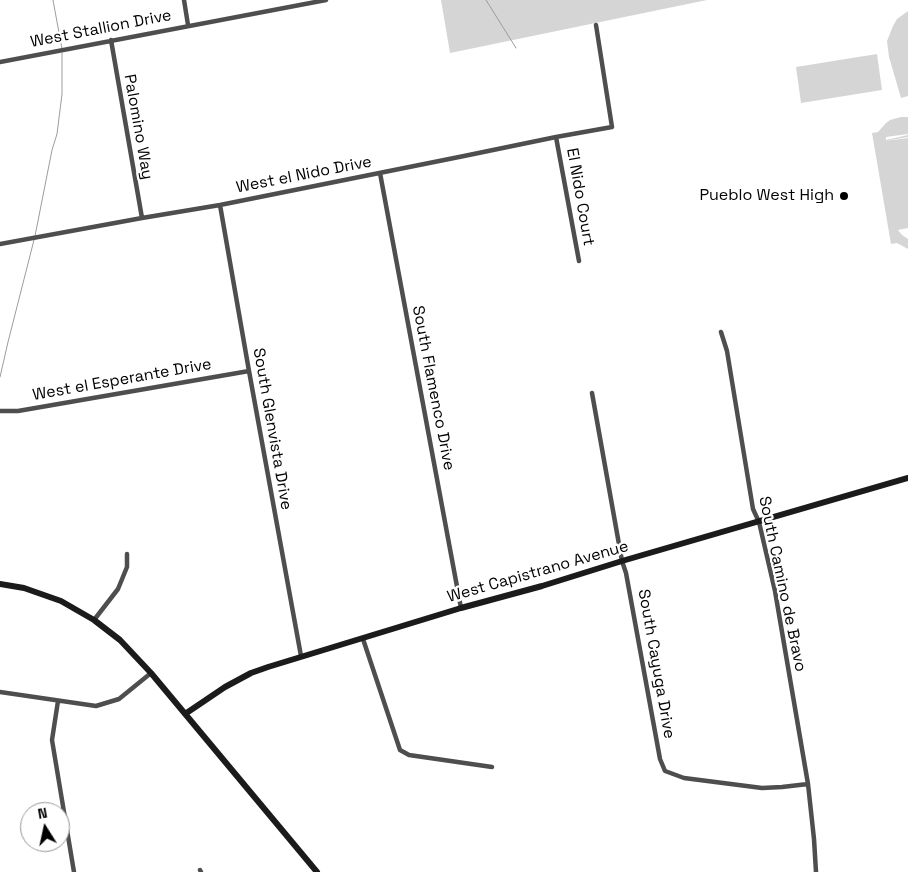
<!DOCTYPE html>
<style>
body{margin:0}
#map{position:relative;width:908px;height:872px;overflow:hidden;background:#fff;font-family:"Space Grotesk",sans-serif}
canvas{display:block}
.north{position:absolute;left:20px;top:802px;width:50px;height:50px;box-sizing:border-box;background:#fff;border:1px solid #999;border-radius:50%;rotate:350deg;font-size:14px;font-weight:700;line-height:20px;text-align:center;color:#000}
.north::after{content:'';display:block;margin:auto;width:18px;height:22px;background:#000;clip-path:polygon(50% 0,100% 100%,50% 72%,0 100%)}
</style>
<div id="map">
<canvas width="908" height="872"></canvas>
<div class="north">N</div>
</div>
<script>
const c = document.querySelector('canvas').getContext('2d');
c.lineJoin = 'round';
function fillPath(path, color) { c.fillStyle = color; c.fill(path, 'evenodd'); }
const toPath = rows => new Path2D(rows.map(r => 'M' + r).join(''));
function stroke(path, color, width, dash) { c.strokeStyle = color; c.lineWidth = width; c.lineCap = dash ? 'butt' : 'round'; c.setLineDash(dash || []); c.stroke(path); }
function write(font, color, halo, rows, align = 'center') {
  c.font = font + ' "Space Grotesk",sans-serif'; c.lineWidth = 4.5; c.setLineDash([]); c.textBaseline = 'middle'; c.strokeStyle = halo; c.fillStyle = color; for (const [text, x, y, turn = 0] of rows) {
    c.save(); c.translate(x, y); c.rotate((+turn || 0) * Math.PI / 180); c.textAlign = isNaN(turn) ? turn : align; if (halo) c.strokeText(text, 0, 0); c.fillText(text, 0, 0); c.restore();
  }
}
const green = toPath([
 [441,0,707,0,450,53],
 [908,11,908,96,901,98,889,57,887,41,893,26,897,19],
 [877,54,882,90,801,103,796,67],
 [901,117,908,117,908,134,886,137,886,140,908,135,908,137,885,141,908,138,908,228,898,230,902,235,908,239,908,249,897,243,891,244,872,133,878,132,886,123,890,120]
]);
const stream = toPath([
 [53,0,62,49],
 [486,0,516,48],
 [35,236,52,150,57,134,62,94,62,53],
 [0,377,8,342,34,240]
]);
const street = toPath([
 [184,0,188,25],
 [111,40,142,218],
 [0,62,326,0],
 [556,137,579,261],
 [380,173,461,608],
 [220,205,249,371,301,656],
 [0,244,142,218,220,205,464,156,556,137,612,127,596,25],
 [721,332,727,351,753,509,759,522,775,591,808,784,814,839,816,872],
 [592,393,622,561,626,573,660,759,665,771,684,778,762,788,782,787,808,784],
 [0,411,18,411,249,371],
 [94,620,118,589,127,567,127,554],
 [363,639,400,750,409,755,492,767],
 [0,692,96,706,119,699,151,673],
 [58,701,52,740,74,872],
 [200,870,201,872]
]);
const secondary = toPath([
 [0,584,24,588,61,601,94,620,120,640,151,673,317,872],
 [185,714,225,687,251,673,268,667,461,608,542,586,622,561,908,478]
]);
const markers = [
 [844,196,5,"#000"]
];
const streetNames = [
 ["West Stallion Drive",101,29,-11],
 ["Palomino Way",138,127,80],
 ["West el Nido Drive",304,175,-11],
 ["El Nido Court",580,197,80],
 ["West el Esperante Drive",122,380,-10],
 ["South Flamenco Drive",433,388,79],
 ["South Glenvista Drive",272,429,80],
 ["West Capistrano Avenue",538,572,-16],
 ["South Camino de Bravo",782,584,78],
 ["South Cayuga Drive",656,664,80]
];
const poiNames = [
 ["Pueblo West High",834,196]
];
fillPath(green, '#d5d5d5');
stroke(stream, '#9c9c9c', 1);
stroke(street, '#4e4e4e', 4.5);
stroke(secondary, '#1b1b1b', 6);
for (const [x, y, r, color] of markers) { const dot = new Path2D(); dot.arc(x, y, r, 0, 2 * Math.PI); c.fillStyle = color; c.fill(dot); stroke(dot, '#fff', 2); }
write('16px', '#000', '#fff', streetNames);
write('16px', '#000', '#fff', poiNames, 'right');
</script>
